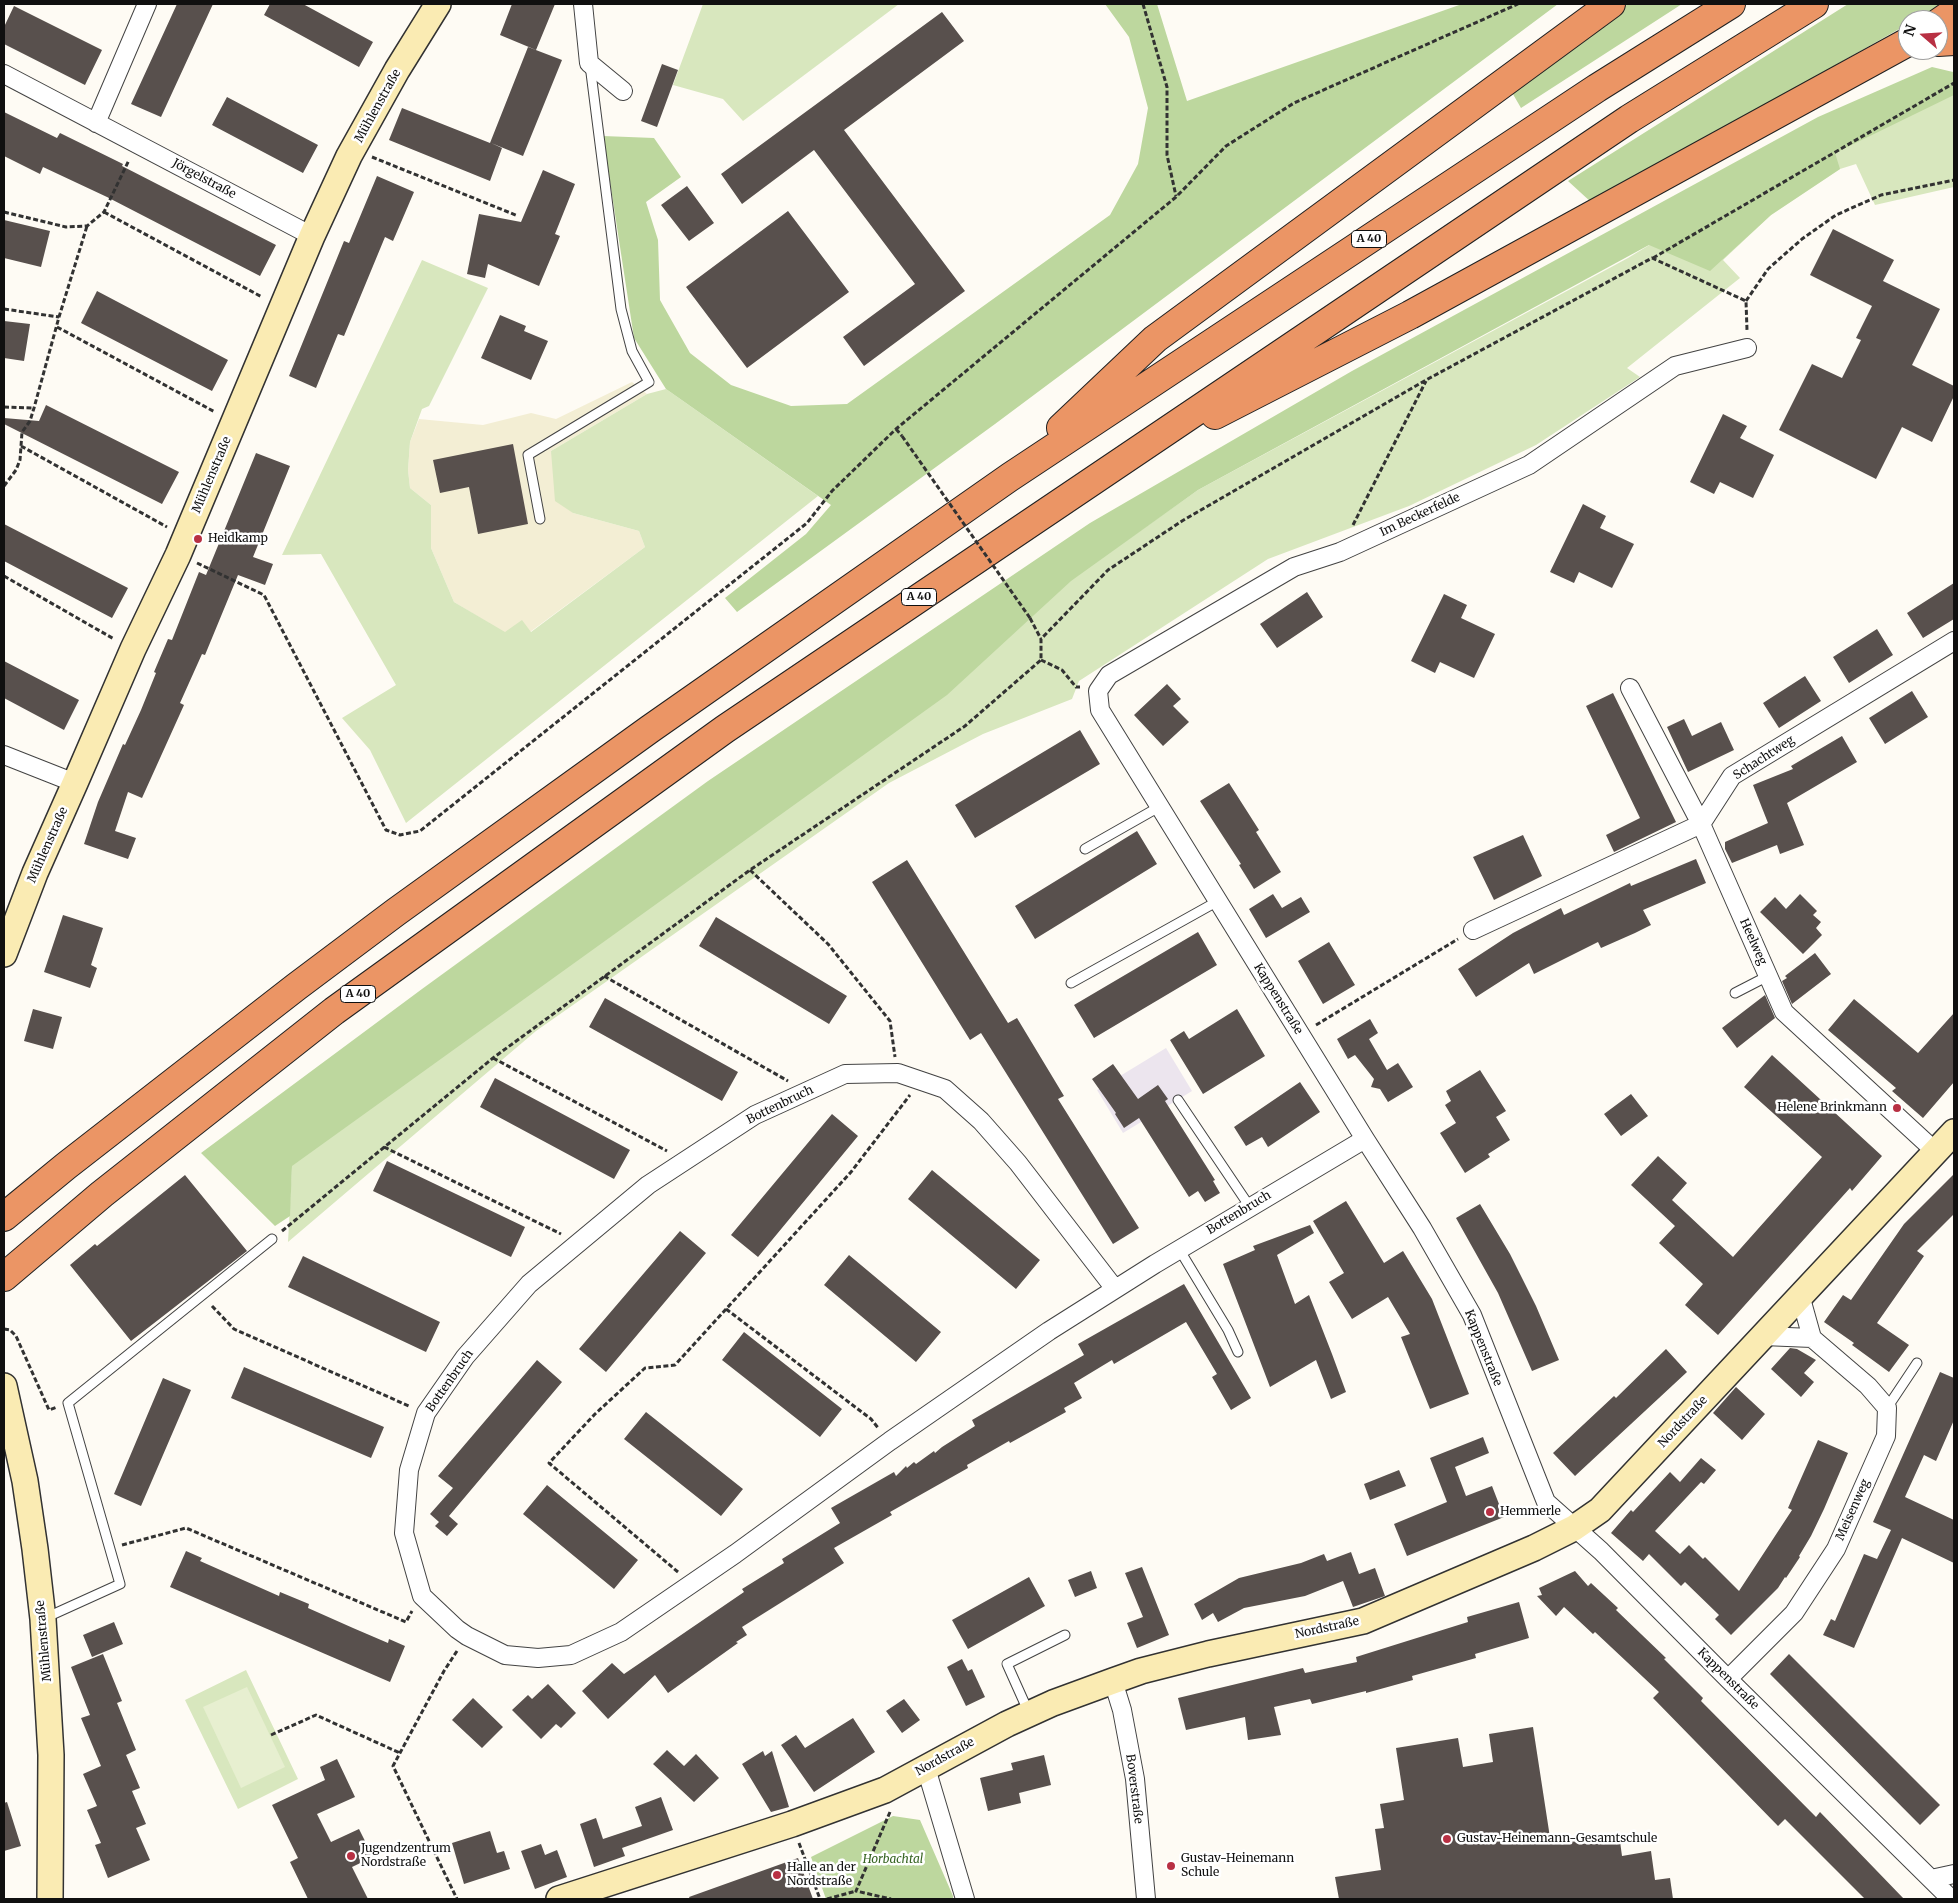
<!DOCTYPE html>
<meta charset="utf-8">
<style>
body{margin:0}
#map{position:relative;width:1958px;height:1903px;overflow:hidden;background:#fefbf4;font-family:Merriweather,serif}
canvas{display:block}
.frame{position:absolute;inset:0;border:5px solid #101010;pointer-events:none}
.north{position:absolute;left:1898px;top:10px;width:50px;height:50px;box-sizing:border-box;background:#fff;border:1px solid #9f9f9f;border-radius:50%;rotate:289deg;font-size:14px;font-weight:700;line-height:20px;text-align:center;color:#101010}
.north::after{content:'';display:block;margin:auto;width:18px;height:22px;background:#b83043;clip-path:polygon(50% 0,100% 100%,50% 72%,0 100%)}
</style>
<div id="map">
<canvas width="1958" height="1903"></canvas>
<div class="frame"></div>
<div class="north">N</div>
</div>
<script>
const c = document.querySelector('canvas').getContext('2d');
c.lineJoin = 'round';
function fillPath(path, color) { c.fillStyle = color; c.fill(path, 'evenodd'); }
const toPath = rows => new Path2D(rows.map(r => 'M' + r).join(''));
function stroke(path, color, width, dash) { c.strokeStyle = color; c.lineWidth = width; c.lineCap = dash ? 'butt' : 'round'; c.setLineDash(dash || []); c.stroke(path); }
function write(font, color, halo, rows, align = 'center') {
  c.font = font + ' Merriweather,serif'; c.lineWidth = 5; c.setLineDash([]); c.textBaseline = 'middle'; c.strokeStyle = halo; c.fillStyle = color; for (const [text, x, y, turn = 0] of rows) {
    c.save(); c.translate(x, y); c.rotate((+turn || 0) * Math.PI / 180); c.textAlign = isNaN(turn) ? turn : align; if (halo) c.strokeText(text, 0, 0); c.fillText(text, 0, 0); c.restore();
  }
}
const industrial = toPath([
 [1166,1048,1192,1091,1123,1133,1097,1090]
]);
const farmland = toPath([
 [632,382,647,394,551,451,573,513,639,531,645,547,530,632,505,633,454,602,431,548,431,505,410,488,408,470,410,442,419,419,483,425,531,413,556,419]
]);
const green = toPath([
 [703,4,899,4,743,121,723,99,673,85],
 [1954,71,1954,187,1875,205,1856,164,1840,169,1771,215,1723,260,1740,278,1627,368,1640,377,1536,445,1409,506,1268,559,1079,681,1072,699,983,734,889,783,536,1031,288,1242,294,1128,1198,490,1628,258,1787,161],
 [422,260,488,288,429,406,422,409,410,442,408,470,410,488,431,505,431,548,454,602,505,632,522,620,531,632,645,547,639,531,573,513,555,501,551,451,647,394,666,389,818,496,406,823,370,750,342,718,396,685,321,554,282,555],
 [246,1670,298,1779,238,1809,185,1700]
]);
const forest = toPath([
 [1105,4,1157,4,1187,101,1462,4,1558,4,995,424,737,612,725,598,806,534,831,505,666,389,634,338,603,136,654,138,681,177,646,202,658,240,660,300,690,353,731,385,791,406,847,404,1110,215,1138,164,1148,108,1129,37],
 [1628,4,1682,4,1521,108,1510,89],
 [1848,4,1943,4,1915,20,1908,20,1908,24,1592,203,1568,181],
 [1932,67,1953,72,1954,74,1954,95,1835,153,1840,169,1771,215,1710,271,1649,245,1198,490,1071,581,947,695,292,1166,290,1216,275,1226,201,1153,422,989,708,781,1090,523,1352,371,1818,117],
 [893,1816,920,1820,953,1896,953,1899,826,1899,811,1857]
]);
const pitch = toPath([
 [247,1687,285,1767,241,1788,203,1707]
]);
const building = toPath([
 [177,4,213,4,161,117,131,104],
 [270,4,303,4,373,42,359,67,264,15],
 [512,4,555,4,536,50,500,35],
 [14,6,102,50,85,85,4,44,4,27],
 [942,12,964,41,844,130,965,291,864,366,843,337,915,284,814,150,742,204,721,174],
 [528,47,562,60,523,156,491,143,502,148,490,181,389,140,402,108,490,143],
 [662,64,678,70,657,127,641,121],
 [227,97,318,145,303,173,212,125],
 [4,112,57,138,60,133,123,164,122,166,276,245,260,276,107,197,43,167,40,174,4,156],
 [543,170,575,184,555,234,560,236,539,286,488,264,485,278,467,274,479,214,521,222],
 [377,176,414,192,393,241,385,237,344,336,338,334,316,388,289,376,344,241,349,243],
 [687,186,714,223,689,241,661,205],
 [788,211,849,292,747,368,686,287],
 [4,220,50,231,41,267,4,258],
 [1833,229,1894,260,1883,281,1940,309,1912,365,1954,386,1954,396,1932,442,1902,427,1876,479,1779,430,1812,364,1842,378,1861,340,1856,338,1872,306,1810,275],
 [97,291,228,360,212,391,81,323],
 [500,315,526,326,524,331,548,341,531,380,481,358],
 [4,321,30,324,24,361,4,358],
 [46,405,179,472,162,504,4,424,4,418,39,421],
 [1723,414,1747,426,1740,438,1774,455,1753,498,1720,482,1714,494,1690,482],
 [513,444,528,524,478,534,469,487,440,493,433,460],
 [256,453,290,466,253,557,273,564,265,585,238,575,205,655,202,654,180,703,184,705,142,798,128,792,115,831,136,838,128,859,84,844,98,802,123,744,125,745,141,710,156,673,154,672,168,639,172,640,199,572,206,575],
 [1583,504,1606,516,1600,528,1634,544,1612,588,1579,572,1574,583,1550,572],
 [4,524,128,588,112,618,4,561],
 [1954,583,1954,619,1923,638,1907,613],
 [1307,592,1323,617,1277,648,1260,624],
 [1444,594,1467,605,1461,618,1495,634,1474,678,1440,662,1435,673,1411,661],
 [1877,629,1893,655,1849,683,1833,657],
 [4,661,79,700,64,730,4,698],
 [1805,676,1821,701,1779,728,1763,703],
 [1167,684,1181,699,1173,706,1189,722,1163,746,1134,715],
 [1912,691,1928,717,1885,744,1869,718],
 [1613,693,1676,822,1614,852,1606,835,1640,818,1586,706],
 [1684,719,1692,736,1721,722,1734,750,1688,772,1667,727],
 [1080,730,1100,764,975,838,955,805],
 [1842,736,1857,762,1787,803,1804,845,1780,854,1777,845,1732,863,1725,849,1725,842,1768,823,1753,785,1793,769,1791,766],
 [1229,783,1259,830,1256,832,1281,872,1254,889,1239,865,1241,864,1200,801],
 [1137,831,1157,864,1035,939,1015,906],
 [1523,835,1542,876,1494,900,1473,857],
 [1696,859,1706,883,1643,910,1651,925,1635,933,1601,948,1598,942,1534,974,1529,963,1476,997,1458,969,1513,933,1561,908,1564,915,1630,883,1631,886],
 [907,860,1008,1023,1017,1018,1064,1096,1058,1099,1139,1228,1113,1244,981,1033,970,1040,872,882],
 [1273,894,1282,908,1301,897,1310,912,1266,938,1249,909],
 [1800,894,1817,911,1813,915,1821,922,1816,928,1822,935,1803,954,1760,912,1775,897,1786,909],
 [63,915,103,928,91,965,97,968,90,988,44,972],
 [716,917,847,996,829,1024,699,946],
 [1198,932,1217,965,1094,1038,1074,1005],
 [1329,942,1355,985,1323,1004,1298,961],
 [1815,953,1831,974,1792,1004,1782,981,1787,978,1785,976],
 [1765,995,1775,1018,1737,1048,1722,1028],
 [605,998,738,1072,722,1101,589,1027],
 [1854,999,1918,1053,1954,1013,1954,1082,1923,1118,1892,1091,1896,1088,1828,1030],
 [33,1009,62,1017,53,1049,24,1041],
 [1237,1009,1265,1056,1203,1094,1170,1040,1184,1031,1189,1039],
 [1370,1019,1378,1033,1369,1039,1387,1070,1398,1063,1413,1087,1388,1102,1380,1089,1371,1087,1374,1079,1355,1055,1348,1059,1337,1039],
 [1772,1055,1882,1156,1852,1191,1850,1188,1718,1335,1685,1305,1703,1284,1659,1243,1675,1226,1631,1185,1658,1156,1687,1183,1672,1200,1733,1257,1822,1157,1744,1087],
 [1113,1064,1138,1099,1158,1085,1168,1099,1165,1101,1215,1180,1213,1181,1220,1193,1205,1202,1198,1191,1189,1197,1139,1118,1124,1128,1115,1114,1116,1113,1092,1079],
 [1480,1070,1506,1111,1496,1117,1510,1140,1488,1154,1490,1157,1465,1173,1440,1133,1456,1123,1445,1105,1451,1101,1446,1091],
 [495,1078,630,1150,614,1179,480,1107],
 [1300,1082,1320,1112,1268,1147,1262,1137,1246,1146,1234,1127],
 [1631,1094,1648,1116,1621,1136,1604,1114],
 [832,1114,858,1136,758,1257,731,1235],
 [387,1161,525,1227,511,1257,373,1191],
 [932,1170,1040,1260,1016,1289,908,1199],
 [1954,1174,1954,1214,1917,1251,1924,1256,1877,1323,1909,1345,1889,1372,1852,1345,1854,1343,1824,1322,1843,1295,1851,1300,1904,1224],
 [185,1175,247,1251,131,1341,70,1265,95,1244,97,1246],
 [1346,1201,1384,1263,1403,1251,1432,1299,1469,1394,1430,1409,1401,1337,1410,1334,1388,1297,1352,1319,1329,1282,1344,1273,1313,1221],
 [1480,1204,1510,1254,1536,1306,1559,1360,1532,1371,1498,1293,1456,1218],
 [1310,1225,1314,1233,1277,1255,1295,1304,1309,1295,1332,1354,1346,1392,1331,1399,1316,1360,1270,1387,1223,1264,1255,1250,1253,1246],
 [680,1231,706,1253,606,1372,579,1349],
 [849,1255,941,1332,916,1362,824,1285],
 [303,1256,440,1322,426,1352,288,1287],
 [1184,1284,1251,1398,1231,1410,1212,1377,1217,1374,1186,1322,1114,1364,1112,1360,1074,1383,1082,1398,1064,1408,1066,1412,1010,1443,1009,1441,967,1465,968,1468,890,1512,892,1515,834,1548,844,1563,742,1627,747,1635,736,1642,738,1643,668,1693,655,1675,608,1719,582,1691,612,1663,624,1674,744,1592,742,1589,784,1563,782,1559,840,1523,831,1508,894,1472,896,1476,906,1466,907,1468,914,1462,916,1464,934,1451,935,1453,942,1447,975,1426,972,1420,1084,1355,1078,1344],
 [744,1332,842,1409,820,1437,722,1360],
 [1790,1348,1797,1349,1816,1360,1804,1373,1814,1382,1801,1397,1771,1369],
 [1666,1349,1687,1372,1575,1476,1553,1453,1614,1396,1616,1398],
 [537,1360,562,1382,449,1516,458,1524,447,1536,435,1526,439,1522,430,1514,453,1488,438,1476],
 [244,1367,384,1427,371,1458,231,1398],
 [1940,1372,1954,1378,1954,1420,1936,1461,1924,1455,1905,1497,1954,1520,1954,1563,1902,1538,1854,1648,1823,1635,1831,1619,1835,1621,1864,1554,1877,1559,1891,1530,1873,1522],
 [163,1378,191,1390,141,1506,114,1494],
 [1736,1387,1765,1414,1742,1440,1713,1413],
 [646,1412,743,1489,721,1516,624,1439],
 [1483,1437,1489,1453,1455,1467,1466,1496,1492,1486,1504,1517,1407,1556,1394,1524,1447,1502,1430,1458],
 [1818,1440,1848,1453,1824,1509,1811,1536,1799,1556,1800,1557,1786,1578,1785,1577,1778,1588,1731,1635,1715,1619,1719,1615,1685,1582,1681,1586,1649,1554,1643,1561,1611,1533,1631,1510,1633,1512,1670,1472,1680,1482,1701,1458,1716,1470,1704,1484,1701,1482,1655,1531,1680,1554,1689,1545,1703,1559,1705,1557,1739,1591,1792,1510,1788,1508],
 [1399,1470,1406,1486,1370,1500,1364,1484],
 [547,1485,638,1560,614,1589,523,1514],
 [186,1551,202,1558,200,1561,279,1596,280,1592,309,1604,308,1608,353,1628,388,1643,389,1639,405,1646,390,1682,170,1587],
 [1351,1552,1359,1574,1375,1568,1385,1596,1353,1607,1343,1581,1305,1596,1244,1608,1218,1622,1213,1613,1202,1620,1194,1604,1239,1578,1301,1563,1324,1554,1327,1561],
 [1142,1567,1169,1635,1137,1648,1127,1623,1143,1617,1125,1573],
 [1091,1571,1097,1588,1075,1597,1068,1580],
 [1575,1571,1588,1586,1591,1583,1618,1608,1616,1610,1666,1658,1664,1659,1703,1698,1701,1701,1816,1817,1820,1812,1904,1899,1865,1899,1785,1819,1778,1826,1653,1698,1659,1692,1595,1632,1593,1634,1564,1607,1556,1616,1537,1596,1542,1595,1539,1588],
 [1029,1577,1045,1606,968,1649,952,1620],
 [1519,1602,1529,1638,1475,1654,1476,1658,1412,1676,1413,1680,1366,1693,1366,1691,1312,1704,1310,1699,1274,1707,1281,1735,1248,1740,1245,1717,1186,1730,1178,1698,1303,1668,1305,1673,1357,1662,1356,1657,1468,1622,1467,1617],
 [114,1622,123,1644,92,1657,83,1635],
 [103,1654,122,1701,117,1703,136,1750,126,1755,140,1788,132,1791,146,1824,136,1828,150,1860,108,1878,95,1845,101,1843,87,1810,97,1806,83,1774,101,1766,81,1718,90,1715,71,1667],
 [1789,1654,1940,1805,1920,1825,1770,1674],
 [962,1659,968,1671,972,1669,985,1697,966,1706,947,1667],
 [548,1684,576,1713,561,1728,556,1724,541,1739,512,1710,528,1695,532,1699],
 [473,1698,503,1727,482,1748,452,1720],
 [904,1699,920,1720,902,1733,886,1711],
 [853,1718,875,1752,814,1792,781,1745,796,1735,805,1748],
 [1533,1727,1551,1844,1619,1834,1622,1856,1651,1851,1655,1880,1670,1878,1673,1899,1339,1899,1335,1877,1381,1870,1375,1829,1384,1828,1380,1804,1404,1800,1396,1748,1458,1738,1463,1767,1493,1762,1489,1734],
 [667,1750,684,1766,696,1754,719,1778,694,1802,653,1764],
 [763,1751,765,1756,772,1751,789,1807,771,1812,742,1764],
 [1044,1755,1051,1785,1019,1793,1021,1803,988,1811,980,1778,1013,1770,1011,1763],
 [337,1759,355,1797,317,1814,331,1842,359,1829,373,1857,352,1867,368,1899,308,1899,290,1862,298,1858,272,1805,325,1780,320,1767],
 [661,1797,673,1830,622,1848,625,1856,594,1867,580,1824,596,1818,603,1839,642,1826,635,1807],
 [7,1802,21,1846,4,1851,4,1803],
 [490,1831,497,1853,504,1851,510,1869,464,1884,452,1843],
 [541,1844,545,1855,557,1850,567,1877,535,1889,521,1851],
 [798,1858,813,1899,690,1899,689,1897]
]);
const path = toPath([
 [1143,4,1167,87,1167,155,1176,196],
 [372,157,518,216],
 [4,212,66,227,87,226,104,212,129,160],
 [104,212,262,297],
 [1653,258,1954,83],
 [1746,301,1768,269,1802,239,1836,215,1881,195,1954,180],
 [4,309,59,317],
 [57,327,215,412],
 [4,407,34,408],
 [896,429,902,436],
 [21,446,167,527],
 [4,486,16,470,20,460,22,432,30,421,34,408,59,317,87,226],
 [1353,525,1426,381],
 [197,563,264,595,386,830,400,835,420,831,807,523,832,491,896,429,1176,197,1226,146,1294,103,1518,4],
 [4,576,114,639],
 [1030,618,1041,639],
 [1041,660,1062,670,1076,687,1080,687],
 [750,870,828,944,890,1021,895,1057],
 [604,976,788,1081],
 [1316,1025,1458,939],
 [493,1058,667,1151],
 [384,1147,561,1234],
 [282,1231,493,1058,750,870,965,726,1041,660,1041,639,1108,570,1182,521,1426,380,1652,258,1746,301,1747,330],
 [212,1306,234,1329,409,1406],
 [726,1309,871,1419,879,1429],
 [4,1329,10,1330,16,1336,49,1410,57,1407],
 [122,1545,186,1528,406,1622,412,1611],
 [678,1572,549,1463,595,1414,645,1368,675,1365,851,1172,910,1095],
 [457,1651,444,1671,393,1766,457,1899],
 [271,1735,316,1715,400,1753],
 [890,1812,856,1891,891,1899],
 [799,1843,820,1899],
 [827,1899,856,1891]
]);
const lane = toPath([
 [540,519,528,455,649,382,632,351,621,309,590,65],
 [1085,849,1159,807],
 [1071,983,1218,901],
 [1735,993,1768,976],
 [1178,1100,1250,1207],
 [1179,1249,1228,1330,1238,1352],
 [1887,1408,1917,1363],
 [45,1618,120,1584,68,1403,272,1239],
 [1029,1713,1007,1664,1065,1635]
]);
const street = toPath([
 [583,4,589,63,623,91],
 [4,74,312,236],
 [96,123,147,4],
 [1747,348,1675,366,1529,465,1340,552,1294,567,1109,675,1098,691,1100,710,1365,1139,1422,1228,1472,1315,1546,1502,1601,1551,1728,1679,1951,1899],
 [1630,688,1701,824,1784,1012,1936,1152],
 [4,755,75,783],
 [1473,930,1701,824,1732,776,1954,641],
 [1115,1289,1018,1163,981,1121,945,1089,898,1073,845,1074,755,1115,648,1185,529,1284,465,1357,426,1413,409,1470,404,1533,422,1596,457,1629,467,1636,505,1655,538,1658,571,1655,621,1632,735,1554,890,1441,1049,1331,1155,1264,1365,1139],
 [1763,1336,1812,1338],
 [1728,1679,1794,1613,1836,1549,1886,1436,1887,1408,1868,1386,1812,1338,1800,1295],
 [1113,1681,1122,1710,1135,1779,1146,1899],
 [926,1768,965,1899],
 [1931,1879,1954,1874]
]);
const secondary = toPath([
 [4,954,35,873,75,783,133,649,178,555,312,236,349,156,397,70,438,4],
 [4,1386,25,1481,35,1549,43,1619,51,1755,50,1899],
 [559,1899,792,1824,885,1790,1007,1724,1053,1703,1113,1681,1141,1671,1208,1654,1363,1621,1534,1548,1574,1528,1600,1510,1614,1495,1954,1132]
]);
const highway = toPath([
 [1938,23,1954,12],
 [1938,42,1954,41],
 [1215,415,1410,315,1908,42],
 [1061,428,1155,339,1611,4],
 [4,1217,66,1166,296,987,396,912,650,729,1010,477,1597,88,1731,4],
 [4,1277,102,1194,334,1011,725,729,1629,119,1814,4]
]);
const pathBridge = toPath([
 [902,436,1030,618]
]);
const markers = [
 [198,539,5,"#b83043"],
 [1897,1108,5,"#b83043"],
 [1490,1512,5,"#b83043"],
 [1447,1839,5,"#b83043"],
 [351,1856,5,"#b83043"],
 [1171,1866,5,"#b83043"],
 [777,1875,5,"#b83043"]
];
const shields = [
 [1369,239,35],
 [919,597,35],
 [358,994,35]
];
const shieldNames = [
 ["A 40",1369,239],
 ["A 40",919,597],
 ["A 40",358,994]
];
const streetNames = [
 ["Mühlenstraße",378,106,-61],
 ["Jörgelstraße",204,179,28],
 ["Mühlenstraße",212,475,-67],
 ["Im Beckerfelde",1420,515,-25],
 ["Schachtweg",1764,758,-33],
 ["Mühlenstraße",48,845,-66],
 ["Heelweg",1753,942,66],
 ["Kappenstraße",1278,999,58],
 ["Bottenbruch",780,1105,-26],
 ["Bottenbruch",1239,1213,-31],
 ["Kappenstraße",1483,1348,68],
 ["Bottenbruch",450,1381,-55],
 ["Nordstraße",1683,1422,-47],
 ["Meisenweg",1853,1510,-66],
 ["Nordstraße",1327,1628,-12],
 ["Mühlenstraße",44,1641,-95],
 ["Kappenstraße",1728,1679,45],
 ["Nordstraße",945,1757,-29],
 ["Boverstraße",1134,1789,83]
];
const poiNames = [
 ["Heidkamp",208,539],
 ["Helene Brinkmann",1887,1108,"right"],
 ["Hemmerle",1500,1512],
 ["Gustav-Heinemann-Gesamtschule",1457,1839],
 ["Jugendzentrum",361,1849],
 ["Nordstraße",361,1863],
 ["Gustav-Heinemann",1181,1859],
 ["Schule",1181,1873],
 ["Halle an der",787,1868],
 ["Nordstraße",787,1882]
];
const parkNames = [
 ["Horbachtal",893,1860]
];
fillPath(industrial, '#ece5ee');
fillPath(farmland, '#f3eed4');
fillPath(green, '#d8e7be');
fillPath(forest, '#bdd79e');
fillPath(pitch, '#e7efd0');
fillPath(building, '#58504d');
stroke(lane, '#434343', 11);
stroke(street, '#434343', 20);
stroke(secondary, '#323232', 28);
stroke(highway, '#212121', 30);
stroke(path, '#323232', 3, [5, 2.5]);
stroke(lane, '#fff', 9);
stroke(street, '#fff', 18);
stroke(secondary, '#faebb3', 25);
stroke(highway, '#eb9565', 28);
stroke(pathBridge, '#323232', 3, [5, 2.5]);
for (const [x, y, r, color] of markers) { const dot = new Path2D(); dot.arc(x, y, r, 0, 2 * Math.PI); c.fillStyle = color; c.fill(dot); stroke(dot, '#fff', 2); }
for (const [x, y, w] of shields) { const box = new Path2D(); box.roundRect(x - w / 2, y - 8.5, w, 17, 4); c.fillStyle = '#fff'; c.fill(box); stroke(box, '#101010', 1); }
write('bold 11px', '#101010', null, shieldNames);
write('12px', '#101010', '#fff', streetNames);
write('12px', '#101010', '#fff', poiNames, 'left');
write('italic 12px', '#376523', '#fff', parkNames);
</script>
